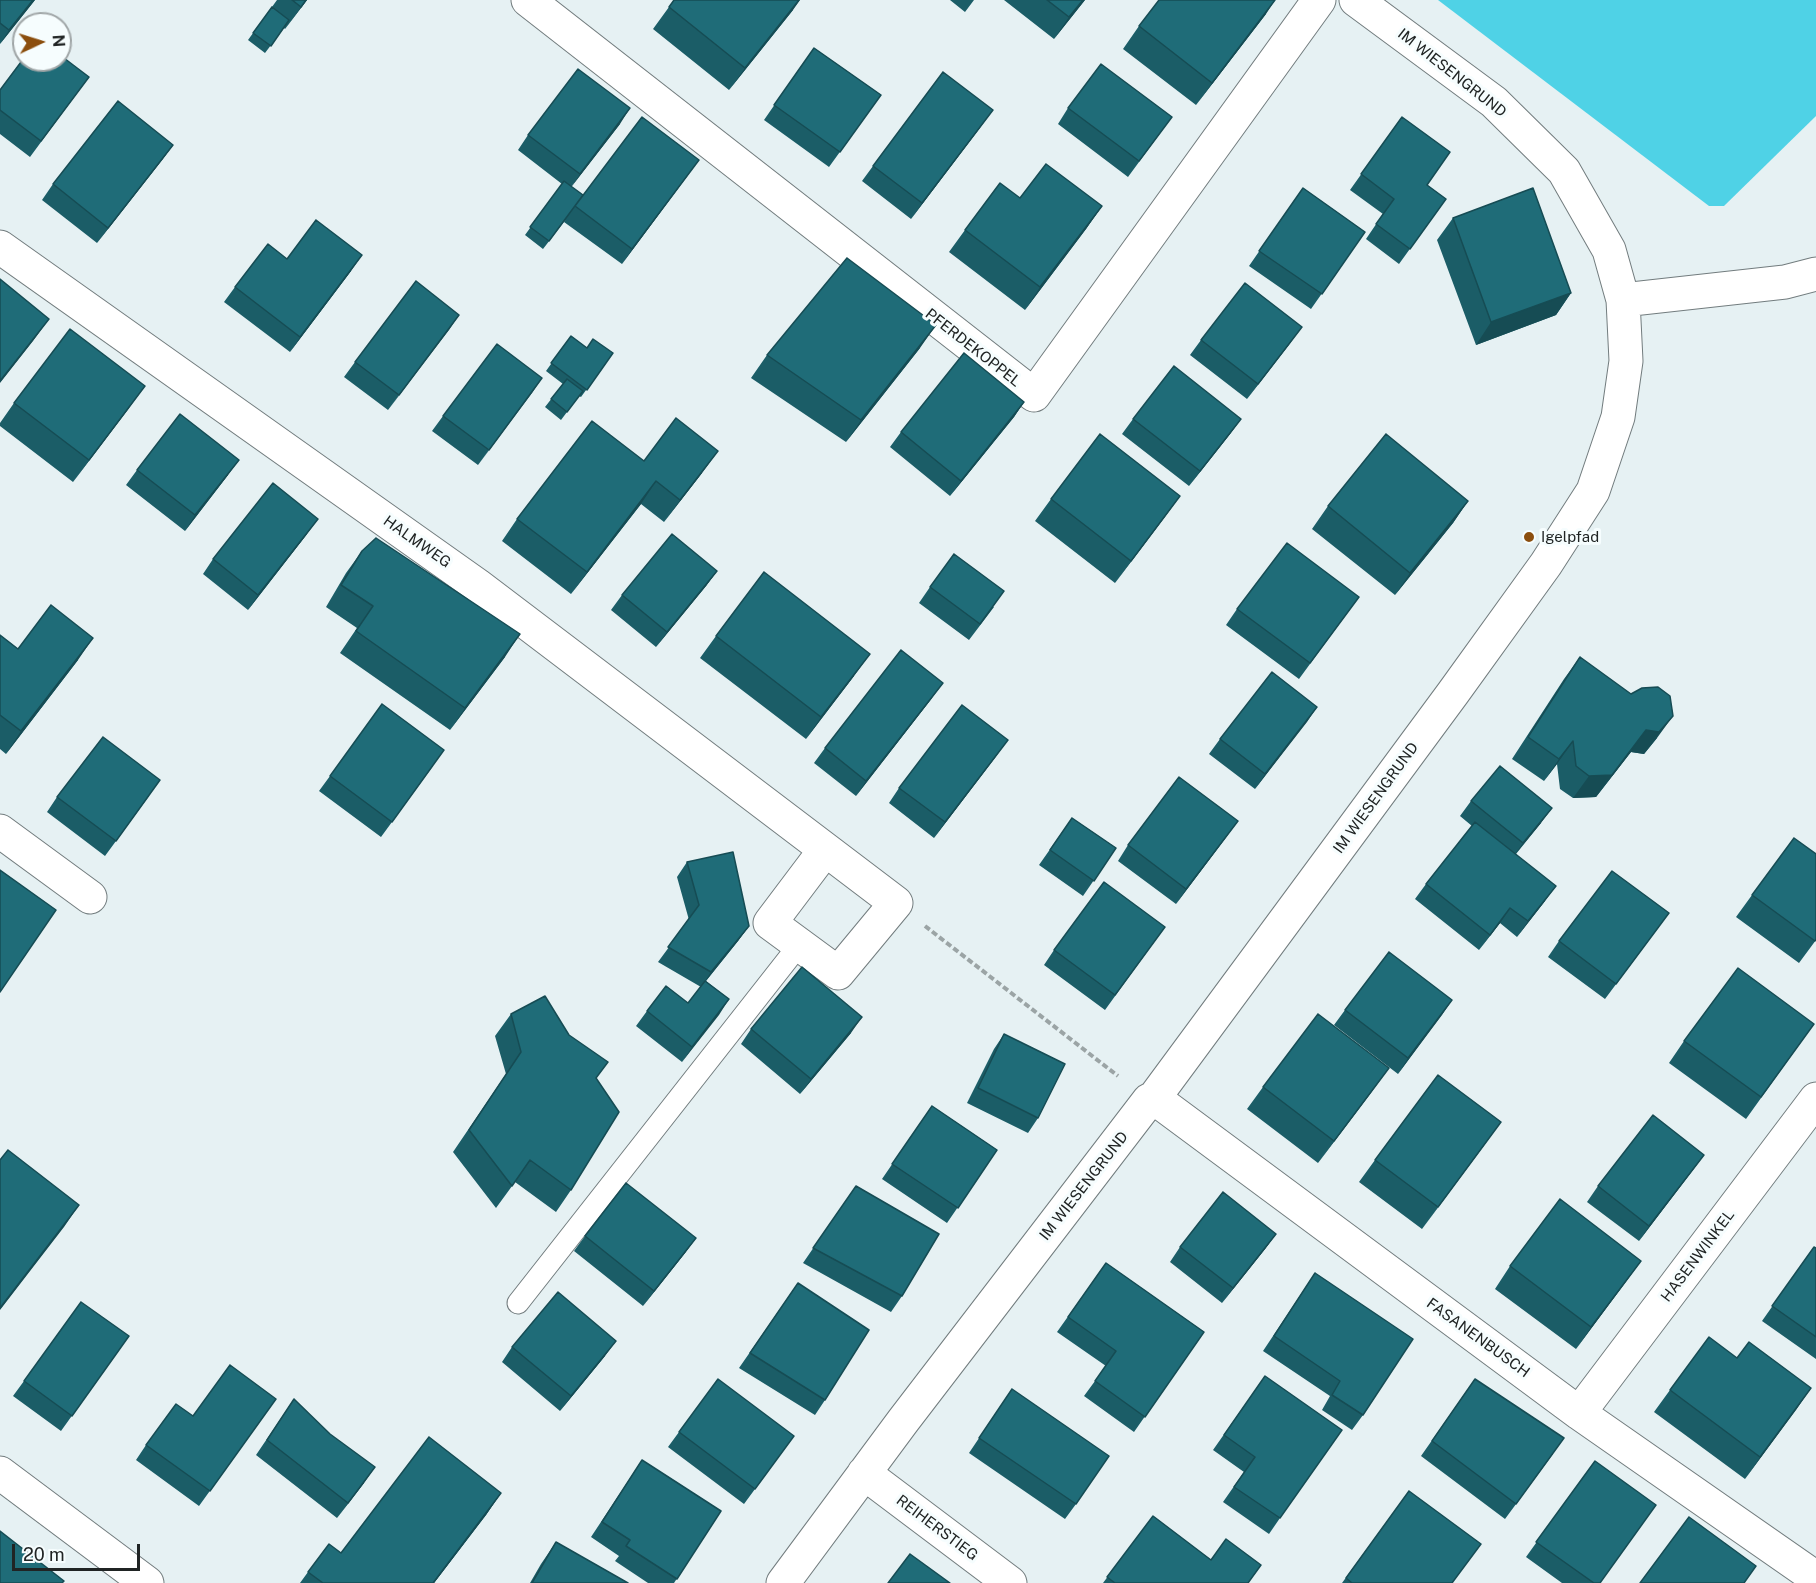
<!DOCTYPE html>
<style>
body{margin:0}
#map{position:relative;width:1816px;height:1583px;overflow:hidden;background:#e6f1f3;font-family:"Public Sans",sans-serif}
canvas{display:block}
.north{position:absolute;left:12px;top:12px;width:60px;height:60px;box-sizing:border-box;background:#f6fdfe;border:2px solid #a0a6a7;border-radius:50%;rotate:86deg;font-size:16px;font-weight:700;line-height:24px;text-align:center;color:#202424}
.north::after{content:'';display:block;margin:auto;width:21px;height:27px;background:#8b4e0e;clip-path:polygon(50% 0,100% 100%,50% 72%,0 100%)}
.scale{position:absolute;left:12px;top:1544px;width:128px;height:27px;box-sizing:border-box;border:3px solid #202424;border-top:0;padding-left:8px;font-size:18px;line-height:21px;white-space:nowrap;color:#202424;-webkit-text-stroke:4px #f6fdfe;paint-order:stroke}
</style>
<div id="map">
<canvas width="1816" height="1583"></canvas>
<div class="north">N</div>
<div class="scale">20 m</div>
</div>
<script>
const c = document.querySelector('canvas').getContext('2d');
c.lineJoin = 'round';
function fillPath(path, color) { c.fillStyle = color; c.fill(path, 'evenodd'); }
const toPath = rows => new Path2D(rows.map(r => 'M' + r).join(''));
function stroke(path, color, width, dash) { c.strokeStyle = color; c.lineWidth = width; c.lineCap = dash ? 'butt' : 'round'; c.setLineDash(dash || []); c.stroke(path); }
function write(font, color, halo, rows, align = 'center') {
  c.font = font + ' "Public Sans",sans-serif'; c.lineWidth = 6; c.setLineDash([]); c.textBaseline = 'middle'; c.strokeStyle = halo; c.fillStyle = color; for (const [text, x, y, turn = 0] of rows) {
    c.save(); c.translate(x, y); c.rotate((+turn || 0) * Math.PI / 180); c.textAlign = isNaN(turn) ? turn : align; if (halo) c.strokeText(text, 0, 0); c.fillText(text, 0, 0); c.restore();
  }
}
const green = toPath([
 [1438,0,1816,0,1816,116,1724,206,1709,206]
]);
const path = toPath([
 [925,926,1118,1076]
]);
const lane = toPath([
 [518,1303,799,945]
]);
const street = toPath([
 [528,0,1034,395,1319,0],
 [0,247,477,585,896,903,838,973,770,923,825,850],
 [1623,300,1785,282,1816,274],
 [0,831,90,897],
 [1154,1098,1579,1413,1816,1578],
 [1579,1413,1816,1099],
 [0,1473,147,1583],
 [864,1473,1010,1583],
 [783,1583,903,1421,1149,1100,1154,1098,1453,693,1546,564,1593,491,1618,417,1626,361,1623,300,1609,250,1564,171,1494,102,1356,0]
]);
const wall = toPath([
 [0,0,35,0,0,44],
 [277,0,307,0,285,29,284,28,265,53,248,40],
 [950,0,974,0,965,12],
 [1004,0,1085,0,1054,39],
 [669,7,793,10,729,90,653,29],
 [1266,14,1196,105,1123,49,1139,26],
 [814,48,881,95,829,167,764,120],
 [89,77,30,157,0,134,0,90],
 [1068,108,1161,132,1128,177,1058,124],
 [1402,117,1427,185,1446,199,1399,264,1366,239,1383,214,1350,190],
 [620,124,571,187,583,195,688,175,622,264,564,222,567,218,543,249,525,235,562,184,518,150,528,135],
 [982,125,911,219,862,181,873,166],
 [173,145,162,160,97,243,42,200,53,184],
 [1303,188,1365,232,1311,309,1249,266],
 [1020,198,1102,206,1086,229,1025,310,949,252,965,230],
 [1453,218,1571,293,1556,315,1476,345,1437,240],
 [287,259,351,271,290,352,224,302,235,287],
 [459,315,388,410,344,377,355,362],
 [571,336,587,348,613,353,581,397,579,396,561,420,545,407,563,384,546,371],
 [1201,340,1291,342,1247,399,1190,355],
 [920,348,846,442,751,378,767,355],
 [542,378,478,465,432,431,443,416],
 [1024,402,1014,417,950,496,890,447,901,432],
 [14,403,129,408,73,482,0,426,0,423],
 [1133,419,1241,419,1230,434,1189,486,1122,434],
 [644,461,702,473,664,522,641,504,571,594,502,541,517,519],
 [137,470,228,475,185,531,126,485],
 [1180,496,1164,518,1115,583,1035,521,1051,499],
 [1468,501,1453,523,1395,595,1312,529,1328,506],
 [307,534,248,610,203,574,213,559],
 [362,551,505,657,450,730,340,653,357,628,326,607,346,573],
 [717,571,706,586,656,647,611,610,622,595],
 [930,587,994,607,969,640,919,603],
 [1359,597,1299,679,1226,625,1237,609],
 [0,635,18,649,78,660,6,754,0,749],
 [716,636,854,676,806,739,700,658],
 [1580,657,1657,738,1644,754,1631,752,1596,797,1573,798,1560,789,1557,764,1544,781,1512,759,1564,679],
 [932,698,856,796,814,763,825,748],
 [1317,707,1255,789,1209,754,1220,739],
 [997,755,934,838,889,803,899,788],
 [433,766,381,837,319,791,330,776],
 [149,796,105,856,47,812,57,797],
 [1471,801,1541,823,1516,854,1545,901,1517,937,1500,923,1479,950,1415,899,1426,884,1472,826,1460,816],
 [1072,818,1116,848,1083,896,1039,865],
 [1227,836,1176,904,1118,861,1128,845],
 [1816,854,1816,940,1799,963,1736,917,1752,895],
 [687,862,749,926,738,941,706,981,729,999,682,1062,636,1026,647,1011,688,1003,701,987,658,962,689,920,677,877],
 [1165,927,1105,1010,1044,965,1054,950],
 [1658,928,1605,999,1548,957,1559,941],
 [1452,1000,1398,1074,1334,1025,1345,1010],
 [511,1014,596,1078,571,1190,556,1212,515,1182,496,1208,453,1152,506,1074,495,1036],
 [1814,1024,1746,1119,1669,1063,1684,1041],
 [751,1029,851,1033,800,1094,741,1044],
 [1004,1034,1038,1118,1028,1133,967,1103,994,1049],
 [1263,1087,1373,1090,1318,1163,1247,1109],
 [932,1106,997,1150,947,1223,882,1179],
 [1485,1144,1422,1229,1359,1182,1375,1160],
 [1704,1155,1639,1241,1587,1202,1598,1186],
 [856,1186,902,1296,891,1312,803,1263],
 [1276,1234,1265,1249,1222,1303,1170,1262,1180,1247],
 [585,1236,696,1238,685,1253,643,1306,574,1251],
 [1814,1247,1816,1248,1816,1359,1762,1321],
 [1641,1261,1576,1349,1495,1289,1510,1266],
 [1106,1263,1204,1332,1134,1432,1084,1396,1106,1366,1057,1332],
 [1315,1273,1363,1415,1352,1430,1322,1410,1330,1396,1263,1351],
 [798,1283,825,1400,815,1415,739,1368],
 [129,1336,61,1431,13,1396,24,1381],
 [512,1347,605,1356,560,1411,502,1362],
 [1737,1358,1811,1388,1745,1479,1654,1412,1670,1390],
 [1265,1376,1280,1518,1269,1534,1223,1502,1244,1472,1213,1450],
 [1475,1379,1553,1454,1505,1519,1421,1456],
 [1012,1389,1076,1504,1065,1519,969,1453],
 [276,1399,199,1506,136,1460,146,1445,193,1416],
 [294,1399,364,1483,337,1518,256,1455],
 [679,1432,794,1436,744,1504,668,1447],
 [642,1460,721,1511,674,1583,648,1583,615,1561,619,1556,591,1537],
 [1595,1461,1601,1583,1562,1583,1526,1557],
 [1409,1491,1453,1583,1342,1583],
 [501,1493,486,1515,434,1583,300,1583,308,1572,341,1553],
 [1153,1516,1211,1560,1261,1565,1248,1583,1103,1583],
 [556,1542,628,1583,530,1583,541,1564]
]);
const shadedWall = toPath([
 [33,0,35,0,0,44,9,30],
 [306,0,307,0,285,29],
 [799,0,800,0,793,10,729,90,745,68],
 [1083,0,1085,0,1054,39,1069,17],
 [1275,0,1266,14,1196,105,1212,83],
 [630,108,620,124,569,190,580,174],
 [993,110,982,125,911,219,922,203],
 [173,145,162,160,97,243,108,228],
 [699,160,688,175,622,264,632,249],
 [1102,206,1086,229,1025,310,1040,287],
 [362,255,351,271,290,352,300,337],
 [1571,293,1556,315,1476,345,1491,322],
 [459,315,449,330,388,410,399,395],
 [49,319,33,341,0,383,0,381],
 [936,325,920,348,846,442,861,420],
 [1302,327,1291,342,1247,399,1258,384],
 [542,378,532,393,478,465,489,450],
 [145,386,129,408,73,482,89,460],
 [1024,402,1014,417,950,496,961,481],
 [1241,419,1230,434,1189,486,1200,471],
 [718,451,702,473,664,522,680,500],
 [239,460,228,475,185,531,195,515],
 [656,481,641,504,571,594,587,572],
 [1180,496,1164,518,1115,583,1131,561],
 [1468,501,1453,523,1395,595,1410,573],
 [318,519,307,534,248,610,258,595],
 [717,571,706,586,656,647,667,632],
 [520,634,505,657,450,730,465,708],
 [93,638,78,660,6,754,21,731],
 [870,654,854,676,806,739,821,717],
 [943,683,932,698,856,796,866,781],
 [1317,707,1307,722,1255,789,1265,774],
 [1673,716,1657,738,1644,754,1631,752,1596,797,1573,798,1589,776,1646,730],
 [1008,740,997,755,934,838,945,822],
 [1573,741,1557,764,1544,781,1559,759],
 [1552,808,1541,823,1512,858,1523,843],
 [1238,821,1227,836,1176,904,1186,889],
 [1556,886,1545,901,1517,937,1528,921],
 [1510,908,1500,923,1479,950,1490,935],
 [749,926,738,941,701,987,711,972],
 [729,999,719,1015,682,1062,692,1047],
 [1452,1000,1442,1015,1398,1074,1408,1058],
 [862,1017,851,1033,800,1094,811,1079],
 [1389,1068,1373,1090,1318,1163,1334,1141],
 [1501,1122,1485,1144,1422,1229,1438,1207],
 [1704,1155,1693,1170,1639,1241,1649,1226],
 [79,1205,64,1227,0,1310,0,1308],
 [1276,1234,1265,1249,1222,1303,1233,1288],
 [696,1238,685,1253,643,1306,654,1291],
 [1641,1261,1625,1283,1576,1349,1591,1327],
 [616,1341,605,1356,560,1411,571,1396],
 [1811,1388,1796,1410,1745,1479,1760,1457],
 [375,1467,364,1483,337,1518,348,1503],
 [501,1493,486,1515,434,1583,433,1583]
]);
const building = toPath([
 [0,0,33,0,9,30,0,23,0,0],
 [292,0,306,0,301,7,292,0],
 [674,0,799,0,745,68,669,7,674,0],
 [1047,0,1083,0,1069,17,1047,0],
 [1159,0,1275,0,1212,83,1139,26,1159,0],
 [272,7,289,20,271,46,253,33,272,7],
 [814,48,881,95,840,152,774,105,814,48],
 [60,55,89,77,41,141,0,110,0,90,24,58,24,60,60,60,60,55],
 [1101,64,1172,117,1139,161,1068,108,1101,64],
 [578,69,630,108,580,174,528,135,578,69],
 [943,72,993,110,922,203,873,166,943,72],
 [118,101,173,145,108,228,53,184,118,101],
 [642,117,699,160,632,249,575,206,642,117],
 [1402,117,1450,152,1427,185,1446,199,1410,249,1376,224,1394,199,1361,174,1402,117],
 [1046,164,1102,206,1040,287,965,230,1000,183,1020,198,1046,164],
 [564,181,583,195,549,241,530,227,564,181],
 [1303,188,1365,232,1322,294,1259,251,1303,188],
 [1533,188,1571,293,1491,322,1453,218,1533,188],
 [316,220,362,255,300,337,235,287,268,244,287,259,316,220],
 [847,258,936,325,861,420,767,355,847,258],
 [0,279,49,319,0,381,0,279],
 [416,281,459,315,399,395,355,362,416,281],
 [1245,283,1302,327,1258,384,1201,340,1245,283],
 [70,329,145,386,89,460,14,403,70,329],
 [571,336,587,348,593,339,613,353,587,390,551,363,571,336],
 [497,344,542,378,489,450,443,416,497,344],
 [964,353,1024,402,961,481,901,432,964,353],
 [1174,366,1241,419,1200,471,1133,419,1174,366],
 [567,379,583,391,567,412,551,399,567,379],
 [180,414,239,460,195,515,137,470,180,414],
 [676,418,718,451,680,500,656,481,587,572,517,519,592,421,644,461,676,418],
 [1100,434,1180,496,1131,561,1051,499,1100,434],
 [1386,434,1468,501,1410,573,1328,506,1386,434],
 [273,483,318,519,258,595,213,559,273,483],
 [672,534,717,571,667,632,622,595,672,534],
 [376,538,520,634,465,708,356,631,373,606,341,585,362,551,376,538],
 [1287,543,1359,597,1310,663,1237,609,1287,543],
 [954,554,1004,591,980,624,930,587,954,554],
 [764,572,870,654,821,717,716,636,764,572],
 [51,605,93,638,21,731,0,715,0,635,18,649,51,605],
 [901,650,943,683,866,781,825,748,901,650],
 [1580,657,1631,694,1642,688,1658,687,1670,696,1673,716,1659,732,1646,730,1612,775,1589,776,1576,766,1573,741,1559,759,1528,737,1580,657],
 [1272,672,1317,707,1265,774,1220,739,1272,672],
 [382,704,444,750,392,822,330,776,382,704],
 [962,705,1008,740,945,822,899,788,962,705],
 [103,737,160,780,116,841,57,797,103,737],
 [1500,766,1552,808,1523,843,1471,801,1500,766],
 [1179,777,1238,821,1186,889,1128,845,1179,777],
 [1072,818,1116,848,1094,881,1050,850,1072,818],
 [1475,822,1556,886,1528,921,1510,908,1490,935,1426,884,1475,822],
 [1794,838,1816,854,1816,939,1815,941,1752,895,1794,838],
 [733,852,749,926,711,972,668,947,699,905,687,862,733,852],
 [0,870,56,910,0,992,0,870],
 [1612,871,1669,913,1616,984,1559,941,1612,871],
 [1104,882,1165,927,1115,995,1054,950,1104,882],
 [1389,952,1452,1000,1408,1058,1345,1010,1389,952],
 [802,967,862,1017,811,1079,751,1029,802,967],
 [1738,968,1814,1024,1761,1097,1684,1041,1738,968],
 [705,981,729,999,692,1047,647,1011,666,986,688,1003,705,981],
 [545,996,569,1035,608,1062,596,1078,619,1112,571,1190,530,1160,512,1186,469,1130,521,1052,511,1014,545,996],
 [1318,1014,1389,1068,1334,1141,1263,1087,1318,1014],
 [1004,1034,1065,1064,1038,1118,978,1088,1004,1034],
 [1438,1075,1501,1122,1438,1207,1375,1160,1438,1075],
 [932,1106,997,1150,958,1208,892,1164,932,1106],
 [1653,1115,1704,1155,1649,1226,1598,1186,1653,1115],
 [8,1150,79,1205,0,1308,0,1160,8,1150],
 [626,1183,696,1238,654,1291,585,1236,626,1183],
 [856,1186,939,1234,902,1296,813,1248,856,1186],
 [1223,1192,1276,1234,1233,1288,1180,1247,1223,1192],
 [1560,1199,1641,1261,1591,1327,1510,1266,1560,1199],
 [1814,1247,1816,1248,1816,1337,1772,1306,1814,1247],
 [1106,1263,1204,1332,1145,1417,1095,1381,1116,1351,1068,1317,1106,1263],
 [1315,1273,1413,1339,1363,1415,1332,1395,1340,1381,1274,1336,1315,1273],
 [798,1283,869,1330,825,1400,750,1353,798,1283],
 [558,1292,616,1341,571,1396,512,1347,558,1292],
 [81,1302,129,1336,72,1416,24,1381,81,1302],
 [1709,1337,1737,1358,1749,1342,1811,1388,1760,1457,1670,1390,1709,1337],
 [230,1365,276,1399,210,1491,146,1445,176,1404,193,1416,230,1365],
 [1265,1376,1342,1430,1280,1518,1234,1487,1255,1457,1224,1435,1265,1376],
 [718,1379,794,1436,755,1489,679,1432,718,1379],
 [1475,1379,1564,1438,1516,1504,1432,1441,1475,1379],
 [1012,1389,1109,1456,1076,1504,979,1438,1012,1389],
 [294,1399,330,1434,375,1467,348,1503,267,1440,294,1399],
 [429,1437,501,1493,433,1583,323,1583,308,1572,329,1544,341,1553,429,1437],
 [642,1460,721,1511,677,1579,626,1546,630,1540,602,1522,642,1460],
 [1595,1461,1656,1505,1600,1583,1594,1583,1536,1542,1595,1461],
 [1409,1491,1481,1544,1452,1583,1352,1583,1346,1578,1409,1491],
 [1153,1516,1211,1560,1226,1539,1261,1565,1248,1583,1115,1583,1107,1577,1153,1516],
 [1689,1517,1756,1566,1744,1583,1640,1583,1689,1517],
 [0,1531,64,1581,62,1583,0,1583,0,1531],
 [556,1542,628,1583,532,1583,556,1542],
 [910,1554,950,1583,888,1583,910,1554]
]);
const markers = [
 [1529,537,6,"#8b4e0e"]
];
const streetNames = [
 ["IM WIESENGRUND",1452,73,38],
 ["PFERDEKOPPEL",973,348,38],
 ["HALMWEG",417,542,35],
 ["IM WIESENGRUND",1376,798,-54],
 ["IM WIESENGRUND",1084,1186,-52],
 ["HASENWINKEL",1698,1256,-53],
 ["FASANENBUSCH",1478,1338,36],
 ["REIHERSTIEG",937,1528,37]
];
const poiNames = [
 ["Igelpfad",1541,537]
];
fillPath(green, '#4fd2e6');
stroke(lane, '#727c7e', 23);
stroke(street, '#727c7e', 35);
stroke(path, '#9ba4a5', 4, [6, 3]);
stroke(lane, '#fff', 21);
stroke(street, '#fff', 33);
fillPath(wall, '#1b5d67');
fillPath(shadedWall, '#164c54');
fillPath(building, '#1f6c78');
stroke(building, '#164c54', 1.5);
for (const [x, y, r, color] of markers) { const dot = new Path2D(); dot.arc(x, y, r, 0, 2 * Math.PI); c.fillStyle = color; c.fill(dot); stroke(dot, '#f6fdfe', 2); }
write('15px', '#202424', '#f6fdfe', streetNames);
write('15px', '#202424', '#f6fdfe', poiNames, 'left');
</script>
